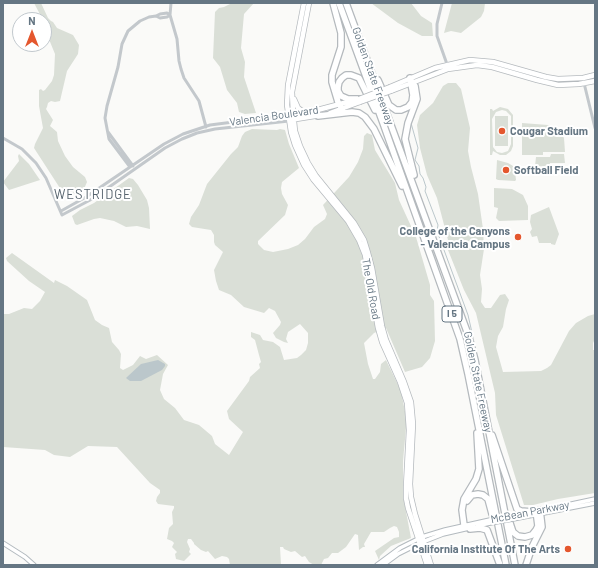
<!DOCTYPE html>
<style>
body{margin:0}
#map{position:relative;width:598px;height:568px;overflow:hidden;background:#fafaf8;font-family:Barlow,sans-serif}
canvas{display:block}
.frame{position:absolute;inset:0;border:4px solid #657683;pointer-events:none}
.north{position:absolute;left:12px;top:12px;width:40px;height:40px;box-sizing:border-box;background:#fff;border:1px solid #c1c8cd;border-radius:50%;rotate:0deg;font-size:11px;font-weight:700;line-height:16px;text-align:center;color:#657683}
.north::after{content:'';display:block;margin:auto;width:14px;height:18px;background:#e4572e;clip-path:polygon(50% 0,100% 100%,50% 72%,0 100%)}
</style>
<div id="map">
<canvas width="598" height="568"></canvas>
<div class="frame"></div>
<div class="north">N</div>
</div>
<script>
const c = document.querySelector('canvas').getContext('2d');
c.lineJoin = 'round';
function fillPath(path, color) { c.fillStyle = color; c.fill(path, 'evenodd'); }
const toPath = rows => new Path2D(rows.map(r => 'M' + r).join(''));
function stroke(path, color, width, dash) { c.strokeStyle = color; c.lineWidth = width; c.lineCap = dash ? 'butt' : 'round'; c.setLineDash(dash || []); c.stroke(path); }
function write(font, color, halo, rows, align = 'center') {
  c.font = font + ' Barlow,sans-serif'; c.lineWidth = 4; c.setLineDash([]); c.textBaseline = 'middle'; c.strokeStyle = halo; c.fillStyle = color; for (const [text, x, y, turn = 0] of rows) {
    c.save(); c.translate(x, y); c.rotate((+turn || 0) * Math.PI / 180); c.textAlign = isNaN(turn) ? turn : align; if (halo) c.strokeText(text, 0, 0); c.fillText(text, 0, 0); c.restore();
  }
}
const green = toPath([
 [34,3,41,3,48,18,51,21,53,22,57,28,73,35,79,45,78,54,67,71,60,101,55,102,51,101,48,103,47,107,46,109,53,120,50,126,57,132,58,141,65,156,73,167,85,177,87,182,84,189,67,199,34,148,35,144,43,128,39,106,39,90,41,89,43,91,45,90,52,81,54,75,55,54,46,32,44,20,43,20],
 [232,3,254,3,244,14,241,48,245,62,244,77,256,113,245,114,239,112,237,103,227,90,220,67,213,58,215,12,219,8,224,7],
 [371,3,411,3,421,16,432,23,433,36,422,36,398,23],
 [452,3,485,3,484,11,481,17,461,33,451,31,444,33],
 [448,83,456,83,461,89,470,128,468,151,471,167,478,194,483,229,484,249,480,275,482,289,481,302,485,308,491,308,500,295,505,294,509,300,506,309,503,327,498,336,496,347,503,372,541,371,547,368,551,365,569,331,576,323,588,316,595,314,595,339,593,343,593,350,595,350,595,493,558,499,533,505,524,505,496,415,495,393,476,313,464,290,446,245,448,240,437,198,427,175,420,148,417,125,420,115,433,103,443,86],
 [500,107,508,109,513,115,513,146,511,151,506,155,500,155,493,151,492,155,490,155,490,109,492,109,493,111],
 [502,110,506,111,511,116,511,144,508,151,502,153,497,152,493,147,492,119,496,112],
 [495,116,508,116,508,146,495,146],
 [522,123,548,125,559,129,564,138,565,152,543,152,543,155,522,155],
 [252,129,277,130,280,129,285,130,289,144,299,168,282,182,281,188,282,194,288,205,285,215,258,241,258,244,264,250,273,252,288,249,298,245,305,239,314,227,325,219,327,214,323,205,349,177,358,162,363,149,364,136,367,133,372,135,375,150,395,183,399,200,416,237,430,285,430,295,434,301,435,341,430,358,422,367,405,372,386,328,374,333,364,343,368,364,373,379,375,379,380,372,381,364,386,360,401,391,406,417,406,428,403,461,403,496,411,538,391,546,380,556,379,560,375,551,394,538,399,537,399,532,397,527,394,526,390,528,384,532,371,532,364,544,365,547,363,547,359,550,358,535,355,534,346,547,338,553,332,553,328,558,324,559,321,565,314,565,309,562,305,556,302,557,295,551,291,552,284,549,283,547,280,547,281,565,230,565,229,559,227,557,222,556,215,559,208,551,206,552,201,550,194,544,194,543,191,539,188,539,187,542,190,549,189,552,191,554,184,561,176,559,175,554,177,552,172,547,174,543,172,541,167,539,169,528,173,524,172,512,174,508,174,506,158,504,156,501,157,497,160,493,160,490,150,483,117,447,88,446,70,457,54,455,45,450,3,447,3,314,9,314,24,308,32,309,40,301,45,292,29,281,7,261,6,258,12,253,54,283,55,280,67,286,87,300,95,320,102,325,109,328,112,342,119,350,121,354,120,368,123,370,133,365,140,356,146,359,157,355,168,365,163,374,160,390,164,399,175,408,184,420,199,425,212,436,215,444,229,455,243,432,229,419,227,411,249,381,250,377,260,368,259,364,261,362,259,355,255,340,251,337,251,332,260,335,263,340,273,342,280,347,284,360,297,358,301,355,306,350,308,343,308,333,300,324,288,332,286,339,288,343,284,342,276,338,273,333,280,325,281,322,275,311,269,308,264,313,244,307,231,295,219,290,216,281,214,270,223,252,215,245,214,242,214,235,211,230,192,227,189,224,191,217,199,205,207,184,231,154,238,147,242,136,245,132],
 [19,154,29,164,40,180,9,190,3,182,19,161,18,156],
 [551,154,564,154,565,163,550,163,549,167,535,166,536,157,550,157],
 [497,160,508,163,513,166,515,172,516,180,515,181,498,180,496,179],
 [129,178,133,179,138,185,147,200,149,208,150,229,137,226,126,227,114,221,100,218,94,219,77,225,75,224,72,216,80,210,94,203],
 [494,188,512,189,523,195,528,206,528,220,499,221,496,218,498,208,494,207],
 [549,207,559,234,555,245,551,244,551,243,539,243,537,236,532,237,530,232,532,229,530,222,531,215]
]);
const water = toPath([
 [158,360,165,364,165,366,162,370,141,381,130,381,126,378,141,364]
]);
const stream = toPath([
 [412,120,414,117],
 [411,123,418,148,415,160,419,166,420,174,423,178,426,187,425,191,438,225,437,231,468,315,473,337]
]);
const tertiary = toPath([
 [171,3,170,15,177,39,179,61,181,69,184,78,199,101,206,127],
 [442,3,437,24,437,36,448,67],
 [156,16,160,14,167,13,170,15],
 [584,83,595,128],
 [108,132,133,166],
 [3,138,22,149,36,163,46,178,62,215,92,199,165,148,182,139,197,133,215,129,289,121],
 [130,167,109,139,105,118,107,106,118,67,122,44,128,31,140,21,149,17,156,16,160,18,167,17,170,15],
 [61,211,86,197,164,144,183,134,210,125,288,115]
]);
const secondary = toPath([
 [539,511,595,499],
 [513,516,525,513],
 [513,519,595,503],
 [477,526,490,523],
 [3,543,25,557,34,565],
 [377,565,400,548,422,537,445,530,490,520],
 [383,565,398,554,420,543,443,534,469,528]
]);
const primary = toPath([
 [304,3,288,85,287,105,291,132,295,145,304,165,313,179,348,221,359,240,365,255,378,328,382,342,400,382,407,403,409,430,406,486,406,498,408,508,427,565],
 [309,3,292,92,293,112,295,131,300,146,308,163,316,176,354,223,364,240,368,253,372,268,382,326,386,340,404,382,411,402,413,424,410,484,411,497,415,514,431,565],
 [390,87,435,68,470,60,493,62,546,77,558,79,583,78,595,75],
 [391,91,448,69,477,65,492,67,537,80,558,85,579,84,595,81],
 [294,99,298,108,302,111,308,111],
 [330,113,360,102],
 [290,115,310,112,355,100],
 [290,120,321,115]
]);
const motorway = toPath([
 [333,3,341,33,341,47,332,75,332,82,338,102,342,109],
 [339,3,383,123,460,339,468,374,506,565],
 [346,3,469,337,475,360,515,565],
 [410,79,415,86,417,99,408,123,405,139,414,175],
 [378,80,389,105,396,110,401,110,408,107,412,102,413,95,410,78],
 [359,99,348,99,341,96,338,91,338,87,339,82,342,78,346,75,351,75,359,78,375,110],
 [318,116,352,112,359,113,365,117,374,129,402,186],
 [492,435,517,509,521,511,533,512],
 [467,501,472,495,478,494,483,495,488,499,492,514],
 [510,523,513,532,518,536,525,537,532,535,536,530,538,526,536,511],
 [473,527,468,527,464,525,462,510,464,499,476,479,479,469,477,433],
 [470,529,480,528,487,530,500,565],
 [526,565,532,547,542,527,540,510]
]);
const secondaryBridge = toPath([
 [490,520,513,516],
 [490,523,513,519]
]);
const primaryBridge = toPath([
 [359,99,390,87],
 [360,102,391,91]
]);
const markers = [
 [502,131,4,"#e4572e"],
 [506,170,4,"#e4572e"],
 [518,237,4,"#e4572e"],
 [568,549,4,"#e4572e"]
];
const shields = [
 [452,314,20]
];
const shieldNames = [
 ["I 5",452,314]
];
const streetNames = [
 ["Golden State Freeway",373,76,70],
 ["Valencia Boulevard",274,116,-8],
 ["The Old Road",371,289,80],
 ["Golden State Freeway",478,382,78],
 ["McBean Parkway",530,512,-11]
];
const poiNames = [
 ["Cougar Stadium",510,131],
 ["Softball Field",514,170],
 ["College of the Canyons",510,231,"right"],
 ["- Valencia Campus",510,244,"right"],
 ["California Institute Of The Arts",560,549,"right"]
];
const quarterNames = [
 ["WESTRIDGE",93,195]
];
fillPath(green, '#dadfd7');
fillPath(water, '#bbc7cb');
stroke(stream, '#bbc7cb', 1);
stroke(secondary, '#b3babf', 5.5);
stroke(primary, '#b5babe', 6);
stroke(motorway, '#b4b9bd', 8);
stroke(tertiary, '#c3c8cc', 3);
stroke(secondary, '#fff', 3.5);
stroke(primary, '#fff', 4.5);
stroke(motorway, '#fff', 5.5);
stroke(secondaryBridge, '#b3babf', 5.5, []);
stroke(primaryBridge, '#b5babe', 6, []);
stroke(secondaryBridge, '#fff', 3.5);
stroke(primaryBridge, '#fff', 4.5);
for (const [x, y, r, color] of markers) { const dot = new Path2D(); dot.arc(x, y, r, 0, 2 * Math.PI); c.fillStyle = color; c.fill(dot); stroke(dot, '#fff', 1.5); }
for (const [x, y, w] of shields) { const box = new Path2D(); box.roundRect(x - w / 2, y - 8, w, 16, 3); c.fillStyle = '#fff'; c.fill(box); stroke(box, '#657683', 1); }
write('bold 10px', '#657683', null, shieldNames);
write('11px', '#657683', '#fff', streetNames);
write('bold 11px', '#657683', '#fff', poiNames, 'left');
c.letterSpacing = '1px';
write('13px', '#57646e', '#fff', quarterNames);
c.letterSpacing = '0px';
</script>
